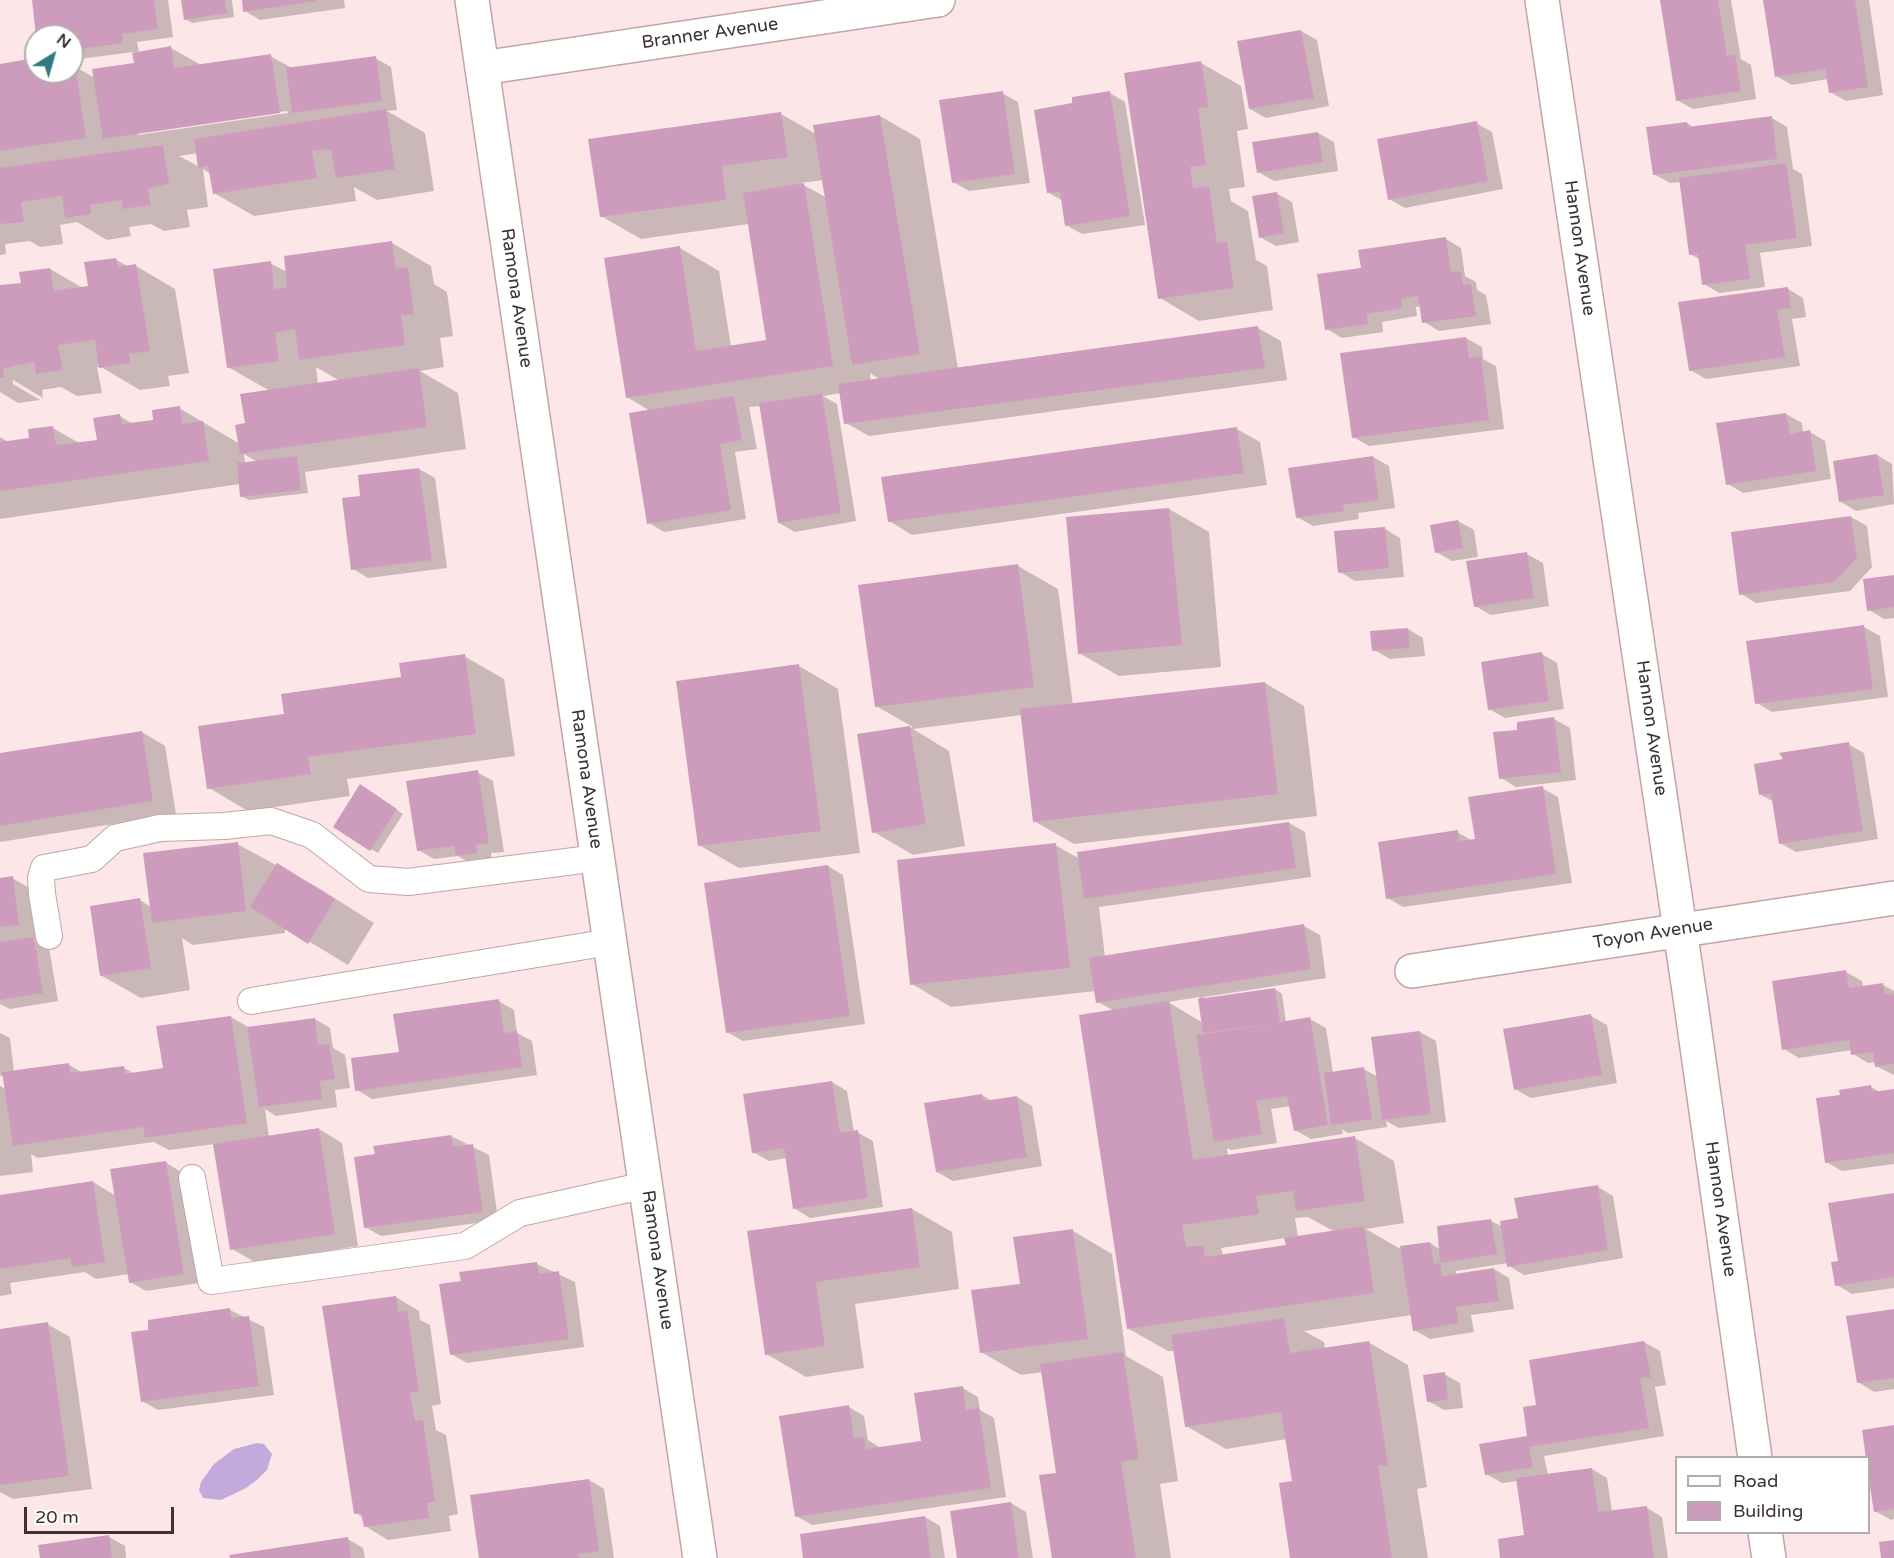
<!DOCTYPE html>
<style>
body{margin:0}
#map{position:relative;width:1894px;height:1558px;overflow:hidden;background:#fde6e7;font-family:"Varela Round",sans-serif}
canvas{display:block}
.legend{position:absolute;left:1675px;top:1456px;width:195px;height:78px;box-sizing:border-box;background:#fff;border:2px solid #b1adad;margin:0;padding:8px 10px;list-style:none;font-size:18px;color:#3d3233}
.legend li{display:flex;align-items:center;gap:12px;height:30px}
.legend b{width:30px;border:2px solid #b1adad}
.north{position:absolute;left:24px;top:24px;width:60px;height:60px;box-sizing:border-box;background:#fff;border:2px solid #b1adad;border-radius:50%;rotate:37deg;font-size:16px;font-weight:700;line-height:24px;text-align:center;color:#3d3233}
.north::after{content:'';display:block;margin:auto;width:21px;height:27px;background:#317a82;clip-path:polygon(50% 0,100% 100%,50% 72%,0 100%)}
.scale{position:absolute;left:24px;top:1507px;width:150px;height:27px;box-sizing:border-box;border:3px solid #3d3233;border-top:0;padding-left:8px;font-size:18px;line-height:21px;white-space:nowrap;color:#3d3233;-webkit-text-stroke:4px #fff;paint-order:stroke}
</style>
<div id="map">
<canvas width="1894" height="1558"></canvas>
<ul class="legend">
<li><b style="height:8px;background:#fff"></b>Road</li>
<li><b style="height:16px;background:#cd9cbc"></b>Building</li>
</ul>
<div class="north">N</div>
<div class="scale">20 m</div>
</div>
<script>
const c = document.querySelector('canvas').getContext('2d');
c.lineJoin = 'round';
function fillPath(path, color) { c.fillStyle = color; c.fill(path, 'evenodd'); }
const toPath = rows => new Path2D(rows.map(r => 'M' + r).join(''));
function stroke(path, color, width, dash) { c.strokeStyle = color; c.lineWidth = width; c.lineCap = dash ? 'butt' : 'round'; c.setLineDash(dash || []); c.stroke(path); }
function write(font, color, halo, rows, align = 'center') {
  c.font = font + ' "Varela Round",sans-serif'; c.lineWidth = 4.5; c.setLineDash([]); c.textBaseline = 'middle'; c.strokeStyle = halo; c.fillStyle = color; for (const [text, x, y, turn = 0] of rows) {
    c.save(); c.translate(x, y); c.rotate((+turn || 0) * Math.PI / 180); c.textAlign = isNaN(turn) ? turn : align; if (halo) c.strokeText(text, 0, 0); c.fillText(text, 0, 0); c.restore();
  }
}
const water = toPath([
 [257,1443,264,1444,272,1454,267,1470,258,1479,246,1488,221,1500,203,1498,199,1490,201,1482,214,1464,234,1449]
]);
const shadow = toPath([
 [33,0,168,0,173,37,137,42,139,53,171,48,201,65,270,56,292,68,375,58,391,67,397,110,387,111,425,133,434,191,377,200,354,187,356,201,254,216,214,193,211,174,203,169,208,207,187,210,190,227,164,231,151,224,129,227,131,236,107,240,77,222,60,225,63,244,40,247,30,241,5,244,6,254,0,255,0,65,29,61,36,65,36,72,72,72,72,66,74,66,95,78,136,65,133,52,72,60,72,36,38,36],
 [287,111,288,113,138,135,138,132],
 [198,153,200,167,179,156],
 [182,0,232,0,234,17,192,23,185,19],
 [243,0,344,0,345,8,260,20,245,11],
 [1661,0,1731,0,1741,59,1751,65,1756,99,1693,109,1677,100],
 [1765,0,1869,0,1883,95,1846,101,1830,92,1828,79,1792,85,1776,76],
 [1301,31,1317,40,1329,106,1266,118,1250,109,1238,42],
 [1201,63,1241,86,1248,129,1237,131,1245,187,1229,189,1231,201,1248,211,1256,260,1267,266,1273,310,1199,321,1160,298],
 [1002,93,1018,102,1030,183,969,191,953,182],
 [1110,93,1125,102,1145,225,1082,234,1066,225,1063,201,1049,193,1074,105],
 [781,114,816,134,815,126,880,116,920,139,958,369,1258,328,1281,341,1287,380,869,436,846,423,841,393,823,396,837,404,856,521,795,532,779,523,761,406,749,407,757,449,735,452,746,519,664,532,649,523,650,411,627,397,680,248,719,271,731,347,768,342,749,224,641,239,601,216],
 [824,180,827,198,800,183],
 [870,373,881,380,871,381],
 [1772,118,1787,127,1793,169,1802,174,1812,246,1760,253,1765,287,1719,293,1704,284,1701,260,1690,254,1681,182,1670,183,1654,174,1687,123,1695,128],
 [1476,123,1492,132,1503,189,1405,208,1389,199],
 [1318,133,1334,142,1338,171,1274,181,1258,172],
 [1276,193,1292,202,1299,242,1276,246,1260,237],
 [1446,239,1461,248,1465,276,1476,282,1477,290,1486,295,1491,324,1439,331,1424,322,1421,306,1416,307,1417,316,1382,322,1383,332,1342,338,1327,329,1363,269],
 [392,243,431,266,434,284,447,292,453,336,440,338,444,367,420,371,458,393,466,449,305,472,308,493,249,500,241,496,240,484,0,519,0,437,8,442,31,439,53,428,79,443,98,441,120,416,133,424,155,421,179,408,240,444,246,425,270,391,228,367,270,263,287,272],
 [316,367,340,381,318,384],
 [244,454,257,462,245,464],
 [115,259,129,267,136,266,175,289,189,373,168,376,170,386,140,390,101,367,97,367,102,393,77,396,61,387,42,390,43,398,13,380,13,384,40,400,18,403,0,392,0,285,3,286,22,284,50,269,83,288,89,287],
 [1788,289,1803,298,1806,317,1792,319,1800,366,1706,379,1690,370],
 [1466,338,1482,347,1483,359,1496,366,1504,429,1369,446,1353,437],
 [1786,414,1802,423,1803,433,1810,432,1825,441,1831,479,1743,493,1728,484],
 [1237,429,1260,442,1267,485,912,535,889,521],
 [1877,455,1892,464,1894,504,1856,511,1841,502],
 [1373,457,1389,466,1395,508,1358,513,1359,519,1313,526,1297,517],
 [419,469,435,478,447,568,368,578,353,569,362,497],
 [1169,509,1209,532,1221,667,1119,676,1079,653],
 [1851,517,1867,526,1872,567,1850,591,1756,603,1741,594],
 [1458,521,1474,530,1478,557,1452,561,1436,552],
 [1385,529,1400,538,1404,577,1355,581,1340,572],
 [1527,554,1543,563,1549,606,1491,615,1475,606],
 [1018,566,1058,589,1073,705,1265,683,1304,706,1317,816,1074,844,1034,821,1022,715,913,729,949,751,965,846,913,855,874,832,859,735,913,727,876,706],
 [1894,577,1894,618,1884,619,1869,610],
 [1864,627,1880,636,1888,697,1772,712,1757,703],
 [1408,629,1423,638,1425,656,1390,659,1374,650],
 [1542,654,1557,663,1564,709,1505,718,1489,709],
 [464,656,504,679,515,756,347,779,350,796,248,811,209,788,403,679],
 [799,666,838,689,860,853,739,868,699,845],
 [1554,719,1570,728,1576,780,1516,787,1501,778,1519,731],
 [142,732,165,746,176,814,0,842,0,754],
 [1848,744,1864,753,1878,839,1796,852,1780,843,1774,802,1761,795,1785,760],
 [477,772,493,781,504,852,491,853,492,862,473,865,458,856,434,859,418,850],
 [1542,788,1558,797,1572,883,1403,907,1388,898,1457,832,1473,841],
 [368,791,403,814,378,853,371,849],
 [1289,823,1305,832,1311,877,1099,907,1105,957,1304,926,1320,935,1326,978,1204,997,1205,1000,1275,989,1282,994,1286,1023,1310,1019,1326,1028,1333,1073,1364,1069,1378,1077,1420,1032,1436,1041,1446,1122,1399,1128,1386,1121,1387,1127,1348,1133,1342,1129,1343,1134,1311,1139,1295,1130,1291,1106,1271,1109,1277,1143,1231,1150,1227,1148,1228,1156,1355,1138,1394,1161,1404,1223,1366,1229,1402,1250,1430,1243,1441,1250,1491,1221,1503,1227,1598,1187,1613,1196,1623,1258,1524,1275,1509,1266,1508,1263,1456,1271,1456,1275,1494,1269,1509,1278,1514,1309,1471,1315,1474,1332,1430,1339,1414,1330,1412,1315,1304,1331,1324,1342,1325,1349,1368,1342,1408,1365,1427,1487,1417,1489,1428,1558,1292,1558,1294,1482,1287,1439,1226,1449,1186,1426,1175,1351,1168,1351,1129,1329,1114,1011,1098,1002,1096,991,951,1007,912,984,1055,845,1080,859],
 [1199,997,1203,1023,1168,1002],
 [1308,1217,1335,1232,1298,1237,1295,1218],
 [1286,1238,1287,1246,1223,1256,1221,1248],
 [237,844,317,887,374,923,348,965,285,927,285,933,193,945,182,938,190,990,141,998,102,976,140,900,151,907],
 [828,866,843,875,865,1024,743,1041,727,1032],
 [12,878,35,891,42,938,34,939,49,947,58,1001,10,1009,0,1004,0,879],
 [1846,972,1862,981,1863,988,1883,985,1894,991,1894,1075,1876,1066,1876,1062,1868,1063,1853,1054,1852,1050,1799,1058,1784,1049],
 [498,1001,514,1010,517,1033,532,1041,537,1075,372,1099,357,1090,401,1053],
 [1591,1016,1607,1025,1617,1083,1531,1098,1515,1089],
 [231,1017,250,1028,315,1019,330,1028,333,1048,345,1055,350,1088,335,1090,337,1107,276,1116,265,1109,269,1137,319,1129,342,1143,358,1246,255,1262,232,1249,215,1144,169,1150,154,1142,38,1158,31,1154,33,1172,0,1176,0,1086,6,1089,4,1076,0,1076,0,1033,10,1038,14,1072,68,1064,83,1073,124,1068,135,1074,164,1069],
 [832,1082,847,1091,854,1132,857,1132,873,1141,883,1207,810,1218,794,1208,787,1158,769,1161,753,1152],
 [1871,1087,1880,1092,1894,1090,1894,1164,1842,1171,1826,1162,1842,1097],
 [982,1095,992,1101,1017,1097,1032,1106,1042,1166,953,1181,937,1172],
 [451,1136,489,1155,498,1220,381,1236,365,1227,376,1155],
 [165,1162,181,1172,199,1283,146,1291,130,1282,129,1274,96,1279,85,1272,10,1283,12,1294,0,1296,0,1196,93,1182,116,1196],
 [1894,1195,1894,1288,1852,1294,1837,1285,1839,1262],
 [912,1209,952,1232,959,1289,855,1304,864,1368,806,1377,766,1354,748,1232],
 [1073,1231,1112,1254,1126,1356,1163,1377,1178,1481,1160,1484,1171,1558,1053,1558,1058,1474,1043,1372,1021,1375,981,1352,1022,1285],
 [537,1264,575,1282,584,1347,467,1363,451,1354,462,1283],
 [396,1297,419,1311,420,1320,430,1325,441,1404,432,1406,436,1430,446,1435,458,1514,449,1516,451,1531,388,1540,365,1526,363,1517,355,1513],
 [230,1310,264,1327,274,1395,158,1410,142,1401,150,1331],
 [1894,1310,1894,1389,1874,1392,1858,1382],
 [47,1324,70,1337,92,1489,13,1499,0,1492,0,1330],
 [1644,1342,1660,1351,1666,1385,1655,1387,1664,1436,1544,1456,1548,1475,1592,1469,1607,1478,1612,1512,1647,1508,1662,1517,1668,1558,1501,1558,1526,1537,1518,1481,1502,1483,1486,1474,1529,1437,1538,1406],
 [1444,1374,1460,1383,1463,1408,1444,1410,1428,1401],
 [963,1388,978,1397,980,1410,994,1418,1006,1497,812,1525,796,1516,849,1407,864,1416,868,1440,879,1447,923,1443],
 [1894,1427,1894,1519,1891,1520,1875,1511],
 [589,1480,604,1489,614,1558,480,1558],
 [1011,1503,1026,1512,1033,1558,959,1558],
 [925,1517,940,1526,945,1558,805,1558],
 [109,1537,125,1546,126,1558,41,1558],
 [348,1539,363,1548,365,1558,231,1558]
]);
const building = toPath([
 [32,0,154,0,158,29,122,34,123,43,72,50,72,36,36,36],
 [181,0,225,0,227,13,184,20],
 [242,0,316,0,316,1,243,12],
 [1660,0,1718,0,1727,56,1735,54,1741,91,1676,101],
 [1763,0,1855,0,1868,87,1829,93,1825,69,1775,77],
 [1301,30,1314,98,1249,109,1237,41],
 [171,46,174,68,271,54,280,113,103,139,92,69,134,63,132,53],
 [376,56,382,101,292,113,286,68],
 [29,59,31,71,36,70,36,72,72,72,72,65,75,64,86,138,0,151,0,64],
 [1201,61,1209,107,1198,108,1206,165,1190,167,1193,188,1209,186,1217,243,1227,242,1234,288,1158,299,1124,73],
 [1003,91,1015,174,952,183,939,100],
 [1110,91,1130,216,1065,226,1060,192,1047,193,1034,110,1072,103,1072,97],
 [386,109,395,169,336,178,331,149,312,151,317,178,213,194,208,166,198,168,194,139],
 [781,112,788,157,722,166,726,200,600,217,588,139],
 [880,115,920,354,852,365,813,125],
 [1772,116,1777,159,1653,175,1646,127,1687,122,1688,127],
 [1477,121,1488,181,1388,200,1377,139],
 [1318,132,1323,162,1257,173,1252,142],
 [163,145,169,184,148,188,151,205,123,209,122,200,90,205,91,214,65,218,62,196,21,202,24,222,0,224,0,168],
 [1786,163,1797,238,1745,245,1750,279,1702,285,1698,254,1689,255,1679,178],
 [804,183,833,366,626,398,604,258,680,246,696,351,766,340,743,193],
 [1277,192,1284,233,1259,238,1252,196],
 [1446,237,1451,272,1461,271,1463,285,1471,284,1476,316,1422,323,1418,296,1401,299,1402,308,1367,314,1368,324,1325,330,1317,274,1361,268,1358,250],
 [392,241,396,269,408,267,414,314,401,315,405,345,299,360,295,329,275,333,279,361,227,368,213,269,271,261,274,289,287,287,284,256],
 [116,258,118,267,136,264,150,351,129,354,131,363,99,368,95,340,58,345,63,370,36,374,34,362,3,368,4,377,0,377,0,285,21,283,19,272,50,268,54,291,88,286,84,262],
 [1788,287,1791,308,1777,310,1785,357,1689,371,1678,302],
 [1258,326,1265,368,844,424,838,384],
 [1466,337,1469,358,1481,356,1489,420,1352,438,1340,353],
 [419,368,427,427,240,454,235,425,245,423,240,394],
 [822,394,841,513,778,523,759,403],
 [734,396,742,440,720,444,731,510,647,524,629,413],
 [180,406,182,424,203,421,209,461,0,491,0,442,29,438,28,429,53,426,56,445,97,440,93,418,120,414,122,424,153,420,152,410],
 [1786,413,1790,434,1810,430,1816,471,1726,485,1716,423],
 [1237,427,1244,473,888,522,881,477],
 [1877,454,1884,495,1839,502,1833,461],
 [297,456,301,490,240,497,237,463],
 [1373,456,1379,500,1343,505,1344,511,1296,518,1288,468],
 [419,468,432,560,351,570,342,498,360,496,358,475],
 [1169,508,1182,645,1078,654,1066,517],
 [1851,516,1857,558,1834,582,1739,595,1731,532],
 [1458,520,1463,548,1435,553,1430,525],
 [1385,527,1389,568,1338,573,1334,531],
 [1527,552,1534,598,1474,607,1466,561],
 [1018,564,1034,687,875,707,858,585],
 [1894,575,1894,607,1867,611,1863,579],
 [1864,625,1873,689,1755,704,1746,641],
 [1408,628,1410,648,1372,651,1370,631],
 [1542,652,1549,701,1488,710,1481,662],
 [465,654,476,734,308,757,311,774,207,789,198,726,284,714,281,694,401,677,399,663],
 [799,664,821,831,698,846,676,681],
 [1265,682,1278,794,1033,822,1020,709],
 [1554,717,1561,772,1499,779,1493,732,1517,730,1517,722],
 [910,726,926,824,872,833,857,734],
 [142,731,153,801,0,826,0,753],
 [1849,742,1863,831,1779,844,1771,794,1759,795,1754,764,1783,759,1779,753],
 [478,770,489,843,476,845,477,853,456,856,454,846,417,851,406,781],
 [360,784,397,809,370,851,333,827],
 [1543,786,1556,874,1386,899,1378,842,1458,830,1459,841,1475,839,1468,797],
 [1289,822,1296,868,1084,899,1077,852],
 [238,842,246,911,152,923,143,853],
 [1056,843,1070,968,910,985,897,860],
 [277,863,335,899,308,944,250,907],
 [828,865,850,1016,726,1033,704,883],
 [13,876,19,925,0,927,0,878],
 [140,898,151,968,100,976,90,906],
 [1304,924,1311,969,1096,1003,1089,958],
 [34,937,43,993,0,1000,0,942],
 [1846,970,1849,988,1883,983,1885,995,1894,994,1894,1064,1875,1067,1873,1052,1851,1055,1849,1040,1782,1050,1772,981],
 [1275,988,1280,1022,1310,1017,1328,1125,1294,1131,1287,1096,1256,1101,1262,1134,1214,1142,1196,1035,1277,1023,1203,1033,1198,999],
 [499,999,504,1033,517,1031,522,1067,355,1091,351,1058,399,1052,393,1014],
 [1169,1001,1193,1160,1355,1136,1365,1201,1296,1211,1293,1191,1256,1196,1259,1214,1182,1225,1186,1247,1203,1245,1205,1257,1286,1245,1284,1238,1364,1226,1374,1293,1127,1329,1079,1015],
 [1591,1014,1602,1075,1514,1090,1503,1029],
 [231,1016,247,1123,145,1138,143,1127,13,1146,2,1072,69,1063,70,1073,124,1066,125,1074,163,1068,156,1026],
 [315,1018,318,1045,329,1044,335,1079,320,1081,322,1099,259,1107,247,1027],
 [1420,1031,1431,1114,1382,1120,1371,1037],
 [1364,1067,1372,1119,1331,1125,1324,1073],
 [832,1081,840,1133,858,1130,868,1198,793,1209,784,1148,752,1153,743,1094],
 [1871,1085,1872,1092,1894,1089,1894,1153,1825,1163,1816,1098,1840,1095,1839,1090],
 [982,1094,984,1101,1017,1096,1027,1157,936,1172,924,1103],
 [319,1128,335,1234,230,1250,213,1144],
 [451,1135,453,1147,473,1144,483,1212,364,1228,354,1157,375,1154,373,1146],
 [166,1161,184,1274,129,1283,110,1169],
 [93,1181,105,1262,72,1267,70,1258,0,1269,0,1195],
 [1598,1185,1608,1250,1507,1267,1500,1221,1518,1218,1514,1198],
 [1894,1193,1894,1277,1835,1286,1831,1262,1838,1261,1828,1203],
 [912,1208,920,1267,816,1282,825,1346,765,1355,747,1231],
 [1491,1219,1497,1254,1440,1263,1437,1226],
 [1073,1229,1088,1339,980,1353,971,1290,1020,1284,1013,1237],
 [1430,1242,1434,1264,1440,1263,1442,1276,1494,1268,1499,1301,1456,1307,1459,1323,1413,1331,1400,1246],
 [537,1262,539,1274,559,1271,569,1339,450,1355,439,1284,461,1281,459,1272],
 [396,1296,398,1312,407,1310,419,1391,410,1393,415,1421,423,1420,435,1501,427,1503,429,1518,364,1527,361,1513,354,1514,322,1306],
 [230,1308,231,1318,249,1316,259,1386,141,1402,131,1332,148,1330,148,1320],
 [1894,1309,1894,1378,1857,1383,1846,1316],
 [1284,1318,1290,1353,1369,1341,1388,1465,1378,1466,1392,1558,1290,1558,1279,1483,1292,1481,1281,1412,1185,1427,1171,1335],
 [48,1322,69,1476,0,1485,0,1329],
 [1644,1341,1651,1377,1640,1378,1649,1428,1529,1447,1533,1467,1485,1475,1479,1444,1527,1436,1523,1407,1536,1405,1529,1360],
 [1123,1352,1139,1459,1121,1462,1136,1558,1052,1558,1039,1475,1056,1473,1040,1364],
 [1445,1372,1448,1400,1427,1402,1423,1375],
 [963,1386,966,1410,979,1408,991,1488,795,1517,779,1416,849,1405,854,1438,864,1437,866,1449,921,1441,914,1393],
 [1894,1425,1894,1509,1874,1512,1868,1474,1868,1458,1866,1458,1862,1430],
 [1592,1468,1598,1512,1647,1506,1654,1558,1500,1558,1498,1539,1524,1535,1516,1478],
 [589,1479,599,1551,578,1554,579,1558,479,1558,470,1495],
 [1011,1502,1019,1558,957,1558,950,1511],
 [925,1516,931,1558,803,1558,800,1534],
 [109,1535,112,1558,40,1558,38,1545],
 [348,1537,351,1558,230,1558,229,1555],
 [1894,1540,1894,1558,1881,1558,1879,1542]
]);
const lane = toPath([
 [49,936,42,894,41,878,44,868,92,859,115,838,160,828,224,826,271,821,312,835,369,879,408,882,598,858],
 [251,1001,610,942],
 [192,1178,211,1281,465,1246,520,1213,646,1185]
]);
const street = toPath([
 [472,0,700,1558],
 [1542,0,1690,997,1755,1458],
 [482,68,938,0],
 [1412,971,1894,898],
 [1765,1532,1769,1558]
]);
const streetNames = [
 ["Branner Avenue",710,34,-8],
 ["Hannon Avenue",1579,248,82],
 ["Ramona Avenue",516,298,82],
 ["Hannon Avenue",1651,728,82],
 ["Ramona Avenue",586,779,82],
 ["Toyon Avenue",1653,934,-9],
 ["Hannon Avenue",1720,1209,82],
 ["Ramona Avenue",657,1260,82]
];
fillPath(water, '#c2abdc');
fillPath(shadow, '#0003');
fillPath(building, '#cd9cbc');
stroke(lane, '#c0a5a6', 28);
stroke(street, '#c0a5a6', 36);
stroke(lane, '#fff', 26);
stroke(street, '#fff', 33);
write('18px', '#3d3233', '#fff', streetNames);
</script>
